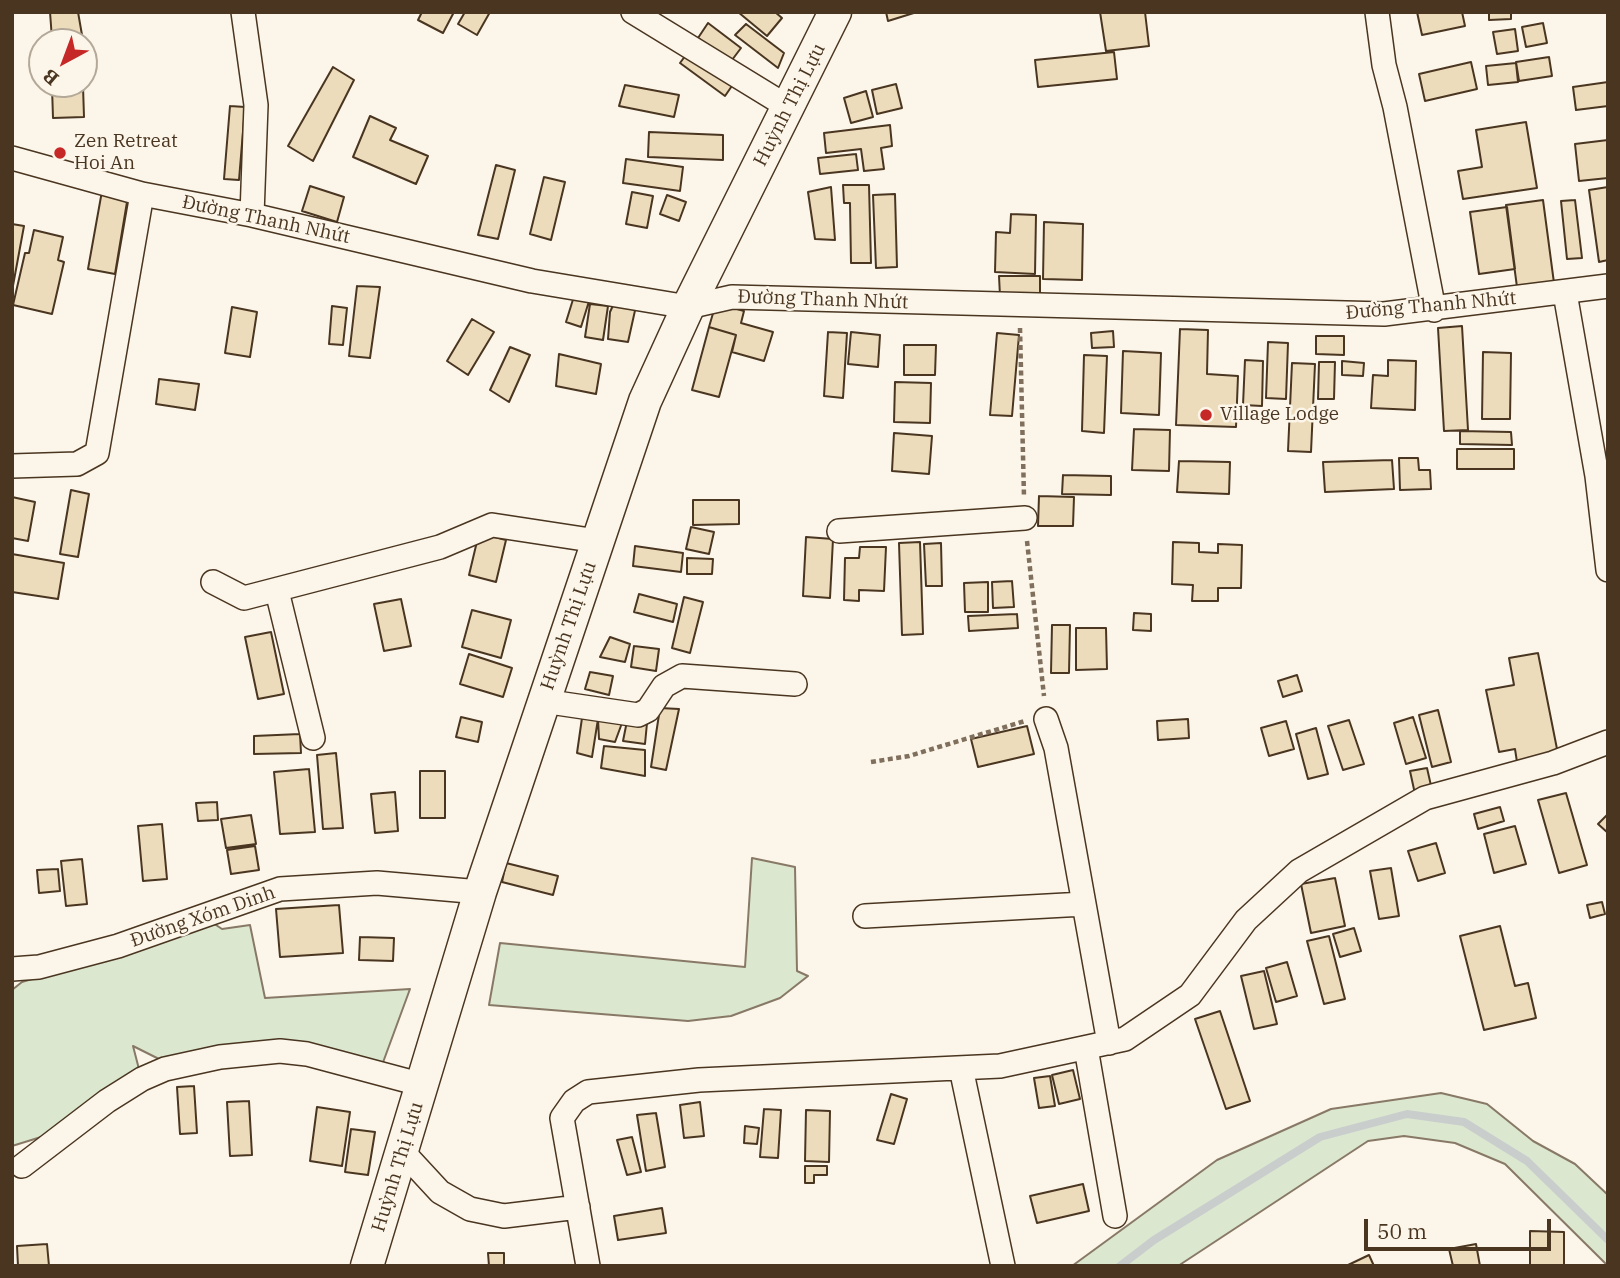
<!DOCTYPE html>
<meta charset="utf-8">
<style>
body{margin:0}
#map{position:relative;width:1620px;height:1278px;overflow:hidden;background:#fbf6e9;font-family:"IBM Plex Serif",serif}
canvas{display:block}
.frame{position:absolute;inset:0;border:14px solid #4a3520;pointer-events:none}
.north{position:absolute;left:28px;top:28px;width:70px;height:70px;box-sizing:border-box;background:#fbf6e9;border:2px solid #b4a999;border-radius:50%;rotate:221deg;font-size:19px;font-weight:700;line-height:28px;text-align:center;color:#4a3520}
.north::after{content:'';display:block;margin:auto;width:24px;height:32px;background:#c62828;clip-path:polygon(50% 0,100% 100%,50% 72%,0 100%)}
.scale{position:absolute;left:1364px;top:1219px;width:187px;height:32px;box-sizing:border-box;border:4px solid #4a3520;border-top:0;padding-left:9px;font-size:21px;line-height:24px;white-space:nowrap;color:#4a3520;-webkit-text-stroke:5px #fbf6e9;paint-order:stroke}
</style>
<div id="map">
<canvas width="1620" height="1278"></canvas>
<div class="frame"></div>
<div class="north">B</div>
<div class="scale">50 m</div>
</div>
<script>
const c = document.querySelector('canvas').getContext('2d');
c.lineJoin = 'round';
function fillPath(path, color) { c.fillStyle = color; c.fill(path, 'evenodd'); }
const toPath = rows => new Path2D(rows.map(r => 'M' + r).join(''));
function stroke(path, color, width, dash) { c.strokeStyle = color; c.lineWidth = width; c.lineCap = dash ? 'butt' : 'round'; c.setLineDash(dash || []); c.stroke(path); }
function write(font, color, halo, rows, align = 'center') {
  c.font = font + ' "IBM Plex Serif",serif'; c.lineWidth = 5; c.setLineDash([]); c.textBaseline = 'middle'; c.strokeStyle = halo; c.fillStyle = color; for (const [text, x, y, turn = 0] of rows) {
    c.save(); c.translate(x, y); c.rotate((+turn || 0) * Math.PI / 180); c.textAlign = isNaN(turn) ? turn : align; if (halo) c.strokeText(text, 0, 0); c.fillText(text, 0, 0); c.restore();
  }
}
const green = toPath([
 [752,858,795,867,797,971,808,976,780,998,731,1016,688,1021,489,1005,500,943,745,967,752,858],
 [207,919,222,929,250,925,265,998,410,989,378,1076,232,1051,167,1063,133,1046,140,1073,96,1120,12,1146,12,990,22,982,155,942,207,919],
 [1441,1093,1487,1104,1533,1141,1575,1164,1608,1195,1608,1266,1505,1164,1455,1143,1404,1136,1368,1141,1178,1266,1072,1266,1217,1160,1331,1109,1441,1093]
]);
const stream = toPath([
 [1120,1266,1154,1240,1320,1137,1407,1114,1464,1122,1527,1161,1608,1240]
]);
const building = toPath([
 [50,12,78,12,82,35,52,39,50,12],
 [422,12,454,12,443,33,418,20,422,12],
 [465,12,490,12,477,35,458,24,465,12],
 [738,12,775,12,782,18,767,36,738,12],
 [886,12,917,12,888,21,886,12],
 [1100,12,1145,12,1149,46,1106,51,1100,12],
 [1417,12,1462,12,1465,26,1422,35,1417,12],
 [1489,12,1511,12,1511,19,1489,20,1489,12],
 [708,23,741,48,729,64,698,38,708,23],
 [1543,23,1547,43,1526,47,1522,27,1543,23],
 [746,24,784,53,778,68,735,35,746,24],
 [1515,29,1518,51,1497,54,1493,32,1515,29],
 [691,48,736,80,725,96,680,63,691,48],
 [1114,52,1117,79,1038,87,1035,60,1114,52],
 [1549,57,1552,76,1519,81,1516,62,1549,57],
 [1471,62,1477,89,1425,101,1419,74,1471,62],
 [1516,63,1518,82,1488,85,1486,66,1516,63],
 [333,67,354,80,313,161,288,146,333,67],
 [1608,82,1608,106,1576,110,1573,87,1608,82],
 [896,84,902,108,877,114,872,90,896,84],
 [625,85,679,95,674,117,619,106,625,85],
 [83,86,84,117,53,118,52,87,83,86],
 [866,91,873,117,851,123,844,98,866,91],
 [230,106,245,107,239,180,224,179,230,106],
 [370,116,396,128,390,140,428,156,416,184,353,157,370,116],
 [1526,122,1537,188,1463,199,1458,171,1482,167,1476,130,1526,122],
 [890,125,892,146,881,148,884,169,864,171,861,149,826,153,824,133,890,125],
 [649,132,723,135,723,160,648,157,649,132],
 [1608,140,1608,178,1579,181,1575,144,1608,140],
 [856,154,858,170,820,174,818,158,856,154],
 [626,159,683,167,680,191,623,183,626,159],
 [496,165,515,170,498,239,478,235,496,165],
 [544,177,565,182,551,240,530,234,544,177],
 [843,185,869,185,871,263,851,263,850,203,844,203,843,185],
 [310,186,344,197,337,222,302,211,310,186],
 [831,187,835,240,815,239,808,192,831,187],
 [1608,187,1608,260,1599,262,1589,190,1608,187],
 [102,191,128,196,115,274,88,269,102,191],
 [632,192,653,196,647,228,626,224,632,192],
 [895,194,897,267,876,268,873,195,895,194],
 [667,195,686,202,679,221,660,214,667,195],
 [1543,200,1554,283,1517,287,1506,205,1543,200],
 [1575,200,1582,258,1567,259,1561,201,1575,200],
 [1507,207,1515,269,1479,274,1470,212,1507,207],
 [1011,214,1036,215,1035,274,995,272,996,232,1010,233,1011,214],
 [1044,222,1083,224,1082,280,1043,279,1044,222],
 [12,224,24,226,12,291,12,224],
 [34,230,63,237,58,260,64,262,52,314,13,305,25,253,29,253,34,230],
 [999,276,1040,276,1040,296,1000,296,999,276],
 [357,286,380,287,370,358,349,356,357,286],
 [575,293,590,298,581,327,566,322,575,293],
 [616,299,636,306,628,342,608,339,610,312,616,299],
 [716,303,744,311,741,323,773,332,764,361,732,352,736,335,709,327,716,303],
 [590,304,608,306,603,340,585,337,590,304],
 [332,306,347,308,343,345,329,344,332,306],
 [232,307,257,312,250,357,225,353,232,307],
 [472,319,494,332,468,375,447,361,472,319],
 [1462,326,1468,430,1444,431,1438,328,1462,326],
 [709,327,736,335,719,397,692,390,709,327],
 [1180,329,1208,330,1207,374,1238,376,1236,427,1176,425,1180,329],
 [1113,331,1114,347,1092,348,1091,333,1113,331],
 [828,332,847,333,843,398,824,396,828,332],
 [851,332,880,335,878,367,848,364,851,332],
 [997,333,1019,335,1012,416,990,415,997,333],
 [1316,336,1344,336,1344,355,1316,354,1316,336],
 [1268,342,1288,343,1286,399,1266,398,1268,342],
 [904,345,936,345,935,375,904,375,904,345],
 [510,347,530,355,509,402,490,390,510,347],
 [1123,351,1161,353,1159,415,1121,413,1123,351],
 [1483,352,1511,353,1510,419,1482,419,1483,352],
 [559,354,601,364,596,394,556,386,559,354],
 [1084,355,1107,356,1104,433,1082,431,1084,355],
 [1245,360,1263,361,1262,406,1243,405,1245,360],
 [1388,360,1416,361,1415,410,1371,408,1373,375,1388,376,1388,360],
 [1342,361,1364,363,1363,376,1342,375,1342,361],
 [1319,362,1335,362,1334,399,1318,399,1319,362],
 [1292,363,1315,364,1311,452,1288,451,1292,363],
 [159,379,199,384,195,410,156,404,159,379],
 [895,382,931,383,930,423,894,422,895,382],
 [1134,429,1170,430,1169,471,1132,470,1134,429],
 [1460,431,1511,432,1512,445,1460,444,1460,431],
 [894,433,932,436,929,474,892,471,894,433],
 [1457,449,1514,449,1514,469,1457,469,1457,449],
 [1399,458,1418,458,1419,470,1430,470,1431,489,1400,490,1399,458],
 [1392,460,1394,489,1325,492,1323,462,1392,460],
 [1179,461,1230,462,1229,494,1177,492,1179,461],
 [1063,475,1111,476,1111,495,1062,494,1063,475],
 [71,490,89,494,78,557,60,554,71,490],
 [1039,496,1074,497,1073,526,1038,526,1039,496],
 [12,497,35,502,28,541,12,538,12,497],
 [693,500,739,500,739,524,693,525,693,500],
 [691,527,714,532,709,554,686,549,691,527],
 [479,533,506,540,496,582,469,575,479,533],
 [806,537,833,539,830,598,803,596,806,537],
 [920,542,923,634,902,635,899,543,920,542],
 [1173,542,1199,543,1199,552,1218,553,1218,544,1242,545,1241,588,1218,588,1218,601,1192,601,1193,585,1172,584,1173,542],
 [941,543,942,586,926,586,924,544,941,543],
 [635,546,683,553,681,572,633,566,635,546],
 [860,547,886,547,884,591,859,590,859,601,844,600,845,558,859,558,860,547],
 [12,554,64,563,58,599,12,592,12,554],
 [687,558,713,559,712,574,687,574,687,558],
 [1012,581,1014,607,993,608,992,582,1012,581],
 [988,582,988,612,965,612,964,583,988,582],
 [639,594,677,604,673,622,634,612,639,594],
 [684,597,703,602,690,653,672,648,684,597],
 [401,599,411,646,384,651,374,604,401,599],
 [472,610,511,620,501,658,462,647,472,610],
 [1134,613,1151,614,1151,631,1133,630,1134,613],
 [1017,614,1018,628,969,631,968,616,1017,614],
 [1052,625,1070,625,1069,673,1051,673,1052,625],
 [1076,628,1106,628,1107,669,1076,670,1076,628],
 [271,632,284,694,258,699,245,637,271,632],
 [610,637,630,644,625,662,600,657,610,637],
 [634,646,659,649,656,671,631,667,634,646],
 [1538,653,1558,754,1517,762,1515,749,1499,752,1486,690,1514,685,1509,658,1538,653],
 [469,654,512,668,503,697,460,684,469,654],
 [590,672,613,676,609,695,585,689,590,672],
 [1297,675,1302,691,1283,697,1278,681,1297,675],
 [660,708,679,709,666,770,651,767,660,708],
 [1438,710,1451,762,1432,767,1419,715,1438,710],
 [461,717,482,722,478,742,456,737,461,717],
 [1413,717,1426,758,1406,764,1394,723,1413,717],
 [582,718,598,719,592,757,577,753,582,718],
 [598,719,622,723,615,742,599,739,598,719],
 [1188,719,1189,738,1158,740,1157,721,1188,719],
 [1349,720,1364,764,1343,770,1328,726,1349,720],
 [627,721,647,723,645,744,623,741,627,721],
 [1286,721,1294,749,1269,756,1261,728,1286,721],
 [1027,726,1034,754,978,767,971,739,1027,726],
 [1316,728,1328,774,1308,779,1296,734,1316,728],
 [300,734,301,753,254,754,254,736,300,734],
 [604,746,645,750,645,776,601,768,604,746],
 [336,753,343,828,323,829,317,755,336,753],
 [1427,768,1432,790,1415,794,1410,771,1427,768],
 [309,769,315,832,280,834,274,772,309,769],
 [420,771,445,771,445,818,420,818,420,771],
 [395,792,398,831,375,833,371,794,395,792],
 [1566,793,1587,865,1559,873,1538,800,1566,793],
 [217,802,218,820,198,821,196,803,217,802],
 [1500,807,1504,821,1478,829,1474,814,1500,807],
 [1608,814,1608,833,1598,824,1608,814],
 [251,815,256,844,226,848,221,819,251,815],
 [162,824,167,879,143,881,138,826,162,824],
 [1515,826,1526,864,1494,873,1484,834,1515,826],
 [1436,843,1445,873,1418,881,1408,851,1436,843],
 [255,846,259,870,231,874,227,850,255,846],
 [82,859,87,904,66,906,61,861,82,859],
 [506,863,558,876,553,895,502,882,506,863],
 [1391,868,1399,916,1379,919,1370,871,1391,868],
 [58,869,60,891,39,893,37,870,58,869],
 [1335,878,1345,926,1311,933,1301,884,1335,878],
 [1602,902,1605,914,1590,918,1587,905,1602,902],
 [339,905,343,953,280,957,276,909,339,905],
 [1500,926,1515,986,1528,983,1536,1018,1484,1030,1460,936,1500,926],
 [1354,928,1361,951,1340,957,1333,934,1354,928],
 [1329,936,1345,999,1324,1004,1307,941,1329,936],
 [360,937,394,938,393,961,359,960,360,937],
 [1287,962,1297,996,1276,1002,1266,968,1287,962],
 [1264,971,1277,1024,1254,1029,1241,976,1264,971],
 [1220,1011,1250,1101,1226,1109,1195,1019,1220,1011],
 [1073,1070,1080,1099,1059,1104,1052,1075,1073,1070],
 [1050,1076,1055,1106,1039,1108,1034,1078,1050,1076],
 [194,1086,197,1133,180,1134,177,1087,194,1086],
 [891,1094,907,1099,894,1144,877,1140,891,1094],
 [249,1101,252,1155,230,1156,227,1102,249,1101],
 [700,1102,704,1136,684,1138,680,1105,700,1102],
 [317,1107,350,1112,342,1166,310,1161,317,1107],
 [764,1109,781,1110,778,1158,760,1157,764,1109],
 [806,1110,830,1111,829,1162,805,1161,806,1110],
 [656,1113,665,1167,646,1171,637,1115,656,1113],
 [745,1126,759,1128,757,1144,744,1143,745,1126],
 [351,1129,375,1132,368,1175,345,1172,351,1129],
 [632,1137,641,1172,627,1175,617,1140,632,1137],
 [805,1166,827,1166,827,1175,814,1175,814,1183,805,1183,805,1166],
 [1083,1184,1089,1211,1037,1223,1030,1196,1083,1184],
 [662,1208,666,1233,618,1240,614,1216,662,1208],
 [1530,1231,1564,1232,1564,1266,1530,1266,1530,1231],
 [47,1244,49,1266,18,1266,17,1246,47,1244],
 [1476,1244,1480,1266,1453,1266,1449,1249,1476,1244],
 [488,1253,504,1253,504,1266,489,1266,488,1253],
 [1369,1255,1374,1266,1346,1266,1369,1255]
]);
const path = toPath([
 [1020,328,1024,497],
 [1027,541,1044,696],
 [871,762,909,756,1025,721]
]);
const street = toPath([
 [243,12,256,105,252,215],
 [633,12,788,107],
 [1377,12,1384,65,1395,107,1434,310],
 [12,158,142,194,252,215,532,281,688,307,732,297,1384,314,1608,286],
 [1565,293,1597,476,1608,570],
 [12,466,77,464,97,453,142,194],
 [839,531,1025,518],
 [213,582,244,598,440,547,492,525,597,541],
 [277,591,313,738],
 [543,701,638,715,648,710,664,686,682,676,795,684],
 [1046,719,1056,748,1109,1043],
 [865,916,1084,904],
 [12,969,39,967,118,946,280,889,377,883,480,892],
 [1086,1048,1115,1216],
 [961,1068,1003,1266],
 [403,1152,440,1192,470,1209,504,1216,578,1207],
 [22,1166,107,1101,142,1079,165,1069,220,1057,280,1051,307,1054,423,1085],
 [588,1266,562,1118,574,1101,588,1092,699,1080,1000,1066,1125,1039,1190,995,1246,920,1299,871,1425,798,1553,763,1608,742]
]);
const secondary = toPath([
 [367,1266,480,892,645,401,688,307,835,12]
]);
const markers = [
 [60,153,7,"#c62828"],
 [1206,415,7,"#c62828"]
];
const streetNames = [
 ["Huỳnh Thị Lựu",790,105,-63],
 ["Đường Thanh Nhứt",266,220,12],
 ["Đường Thanh Nhứt",823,300,2],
 ["Đường Thanh Nhứt",1431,306,-5],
 ["Huỳnh Thị Lựu",569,626,-71],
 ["Đường Xóm Dinh",203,917,-19],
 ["Huỳnh Thị Lựu",398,1167,-73]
];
const poiNames = [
 ["Zen Retreat",74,142],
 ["Hoi An",74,164],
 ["Village Lodge",1220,415]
];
fillPath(green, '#dce7d0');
stroke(green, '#887966', 2);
stroke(stream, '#c9cecd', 8);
fillPath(building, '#ecdcbc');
stroke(building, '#4a3520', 2);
stroke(street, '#4a3520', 26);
stroke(secondary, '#4a3520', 35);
stroke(path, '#7f6f5c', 4.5, [5, 3.5]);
stroke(street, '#fbf6e9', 23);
stroke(secondary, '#fbf6e9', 32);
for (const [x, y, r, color] of markers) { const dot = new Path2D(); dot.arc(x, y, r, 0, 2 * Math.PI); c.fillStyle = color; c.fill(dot); stroke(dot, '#fbf6e9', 2.5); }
write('19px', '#4a3520', '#fbf6e9', streetNames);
write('19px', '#4a3520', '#fbf6e9', poiNames, 'left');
</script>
